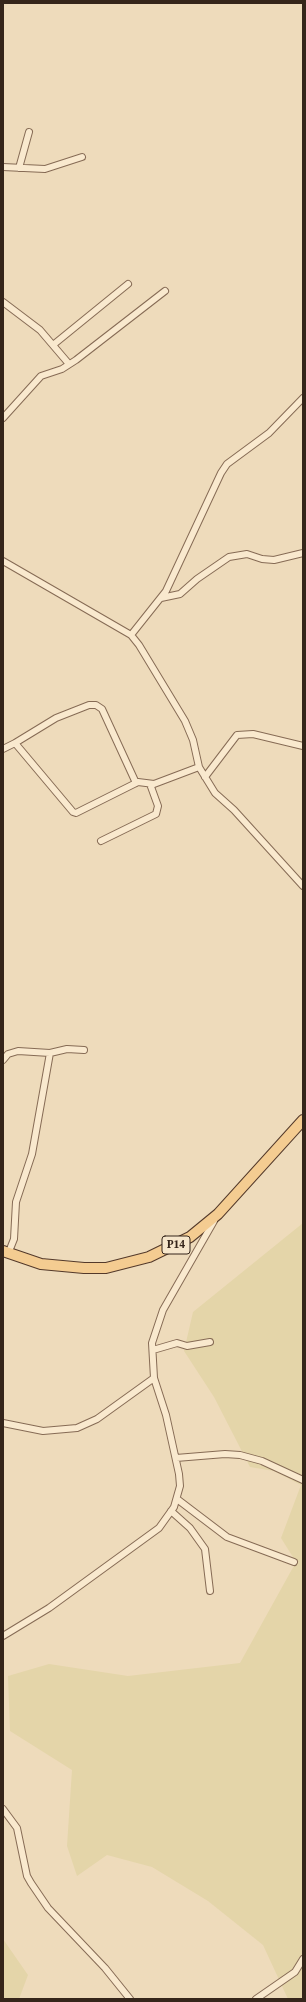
<!DOCTYPE html>
<style>
body{margin:0}
#map{position:relative;width:306px;height:2002px;overflow:hidden;background:#eedbbb;font-family:"Source Serif 4",serif}
canvas{display:block}
.frame{position:absolute;inset:0;border:4px solid #35251a;pointer-events:none}
</style>
<div id="map">
<canvas width="306" height="2002"></canvas>
<div class="frame"></div>
</div>
<script>
const c = document.querySelector('canvas').getContext('2d');
c.lineJoin = 'round';
function fillPath(path, color) { c.fillStyle = color; c.fill(path, 'evenodd'); }
const toPath = rows => new Path2D(rows.map(r => 'M' + r).join(''));
function stroke(path, color, width, dash) { c.strokeStyle = color; c.lineWidth = width; c.lineCap = dash ? 'butt' : 'round'; c.setLineDash(dash || []); c.stroke(path); }
function write(font, color, halo, rows, align = 'center') {
  c.font = font + ' "Source Serif 4",serif'; c.lineWidth = 3; c.setLineDash([]); c.textBaseline = 'middle'; c.strokeStyle = halo; c.fillStyle = color; for (const [text, x, y, turn = 0] of rows) {
    c.save(); c.translate(x, y); c.rotate((+turn || 0) * Math.PI / 180); c.textAlign = isNaN(turn) ? turn : align; if (halo) c.strokeText(text, 0, 0); c.fillText(text, 0, 0); c.restore();
  }
}
const farmland = toPath([
 [303,1223,303,1999,288,1999,263,1945,208,1901,152,1867,107,1855,77,1876,67,1846,72,1770,10,1731,8,1676,49,1664,128,1676,240,1663,296,1562,281,1538,301,1485,274,1471,250,1467,214,1397,184,1351,193,1312],
 [3,1939,28,1975,19,1999,3,1999]
]);
const minor = toPath([
 [3,167,45,169,82,157],
 [19,168,29,132],
 [3,302,40,330,69,364],
 [53,345,128,284],
 [3,418,41,376,62,369,76,360,165,291],
 [3,561,131,635,139,645,185,721,193,740,199,767,215,793,234,810,303,886],
 [161,598,180,594,197,579,229,557,247,554,262,559,274,560,303,553],
 [131,635,166,591,221,473,227,464,269,433,303,398],
 [15,743,56,718,89,705,96,705,102,709,136,783],
 [3,749,15,743,73,812,76,813,138,782,154,784,199,767],
 [205,777,237,735,253,734,303,746],
 [101,841,156,814,158,806,150,784],
 [3,1060,8,1054,18,1051,50,1053,67,1049,84,1050],
 [8,1254,14,1239,16,1202,32,1154,50,1053],
 [153,1350,177,1343,187,1346,210,1342],
 [3,1423,43,1431,77,1428,97,1419,154,1378],
 [176,1458,225,1454,240,1455,262,1461,303,1480],
 [177,1499,227,1537,294,1562],
 [171,1511,190,1528,205,1549,210,1591],
 [3,1636,49,1608,159,1528,174,1507,180,1486,179,1474,166,1415,154,1378,152,1343,163,1310,214,1221],
 [3,1809,17,1828,27,1876,31,1883,48,1908,105,1968,130,1999],
 [256,1999,295,1972,303,1959]
]);
const primary = toPath([
 [3,1251,41,1264,84,1268,106,1268,149,1257,190,1237,218,1214,303,1120]
]);
const shields = [
 [176,1245,28]
];
const shieldNames = [
 ["P14",176,1245]
];
fillPath(farmland, '#e4d5a9');
stroke(minor, '#866b55', 8);
stroke(primary, '#53392a', 12);
stroke(minor, '#f9e9ce', 6);
stroke(primary, '#f4cc91', 10);
for (const [x, y, w] of shields) { const box = new Path2D(); box.roundRect(x - w / 2, y - 9, w, 18, 3); c.fillStyle = '#f6e6cb'; c.fill(box); stroke(box, '#35251a', 1); }
write('bold 11px', '#35251a', null, shieldNames);
</script>
